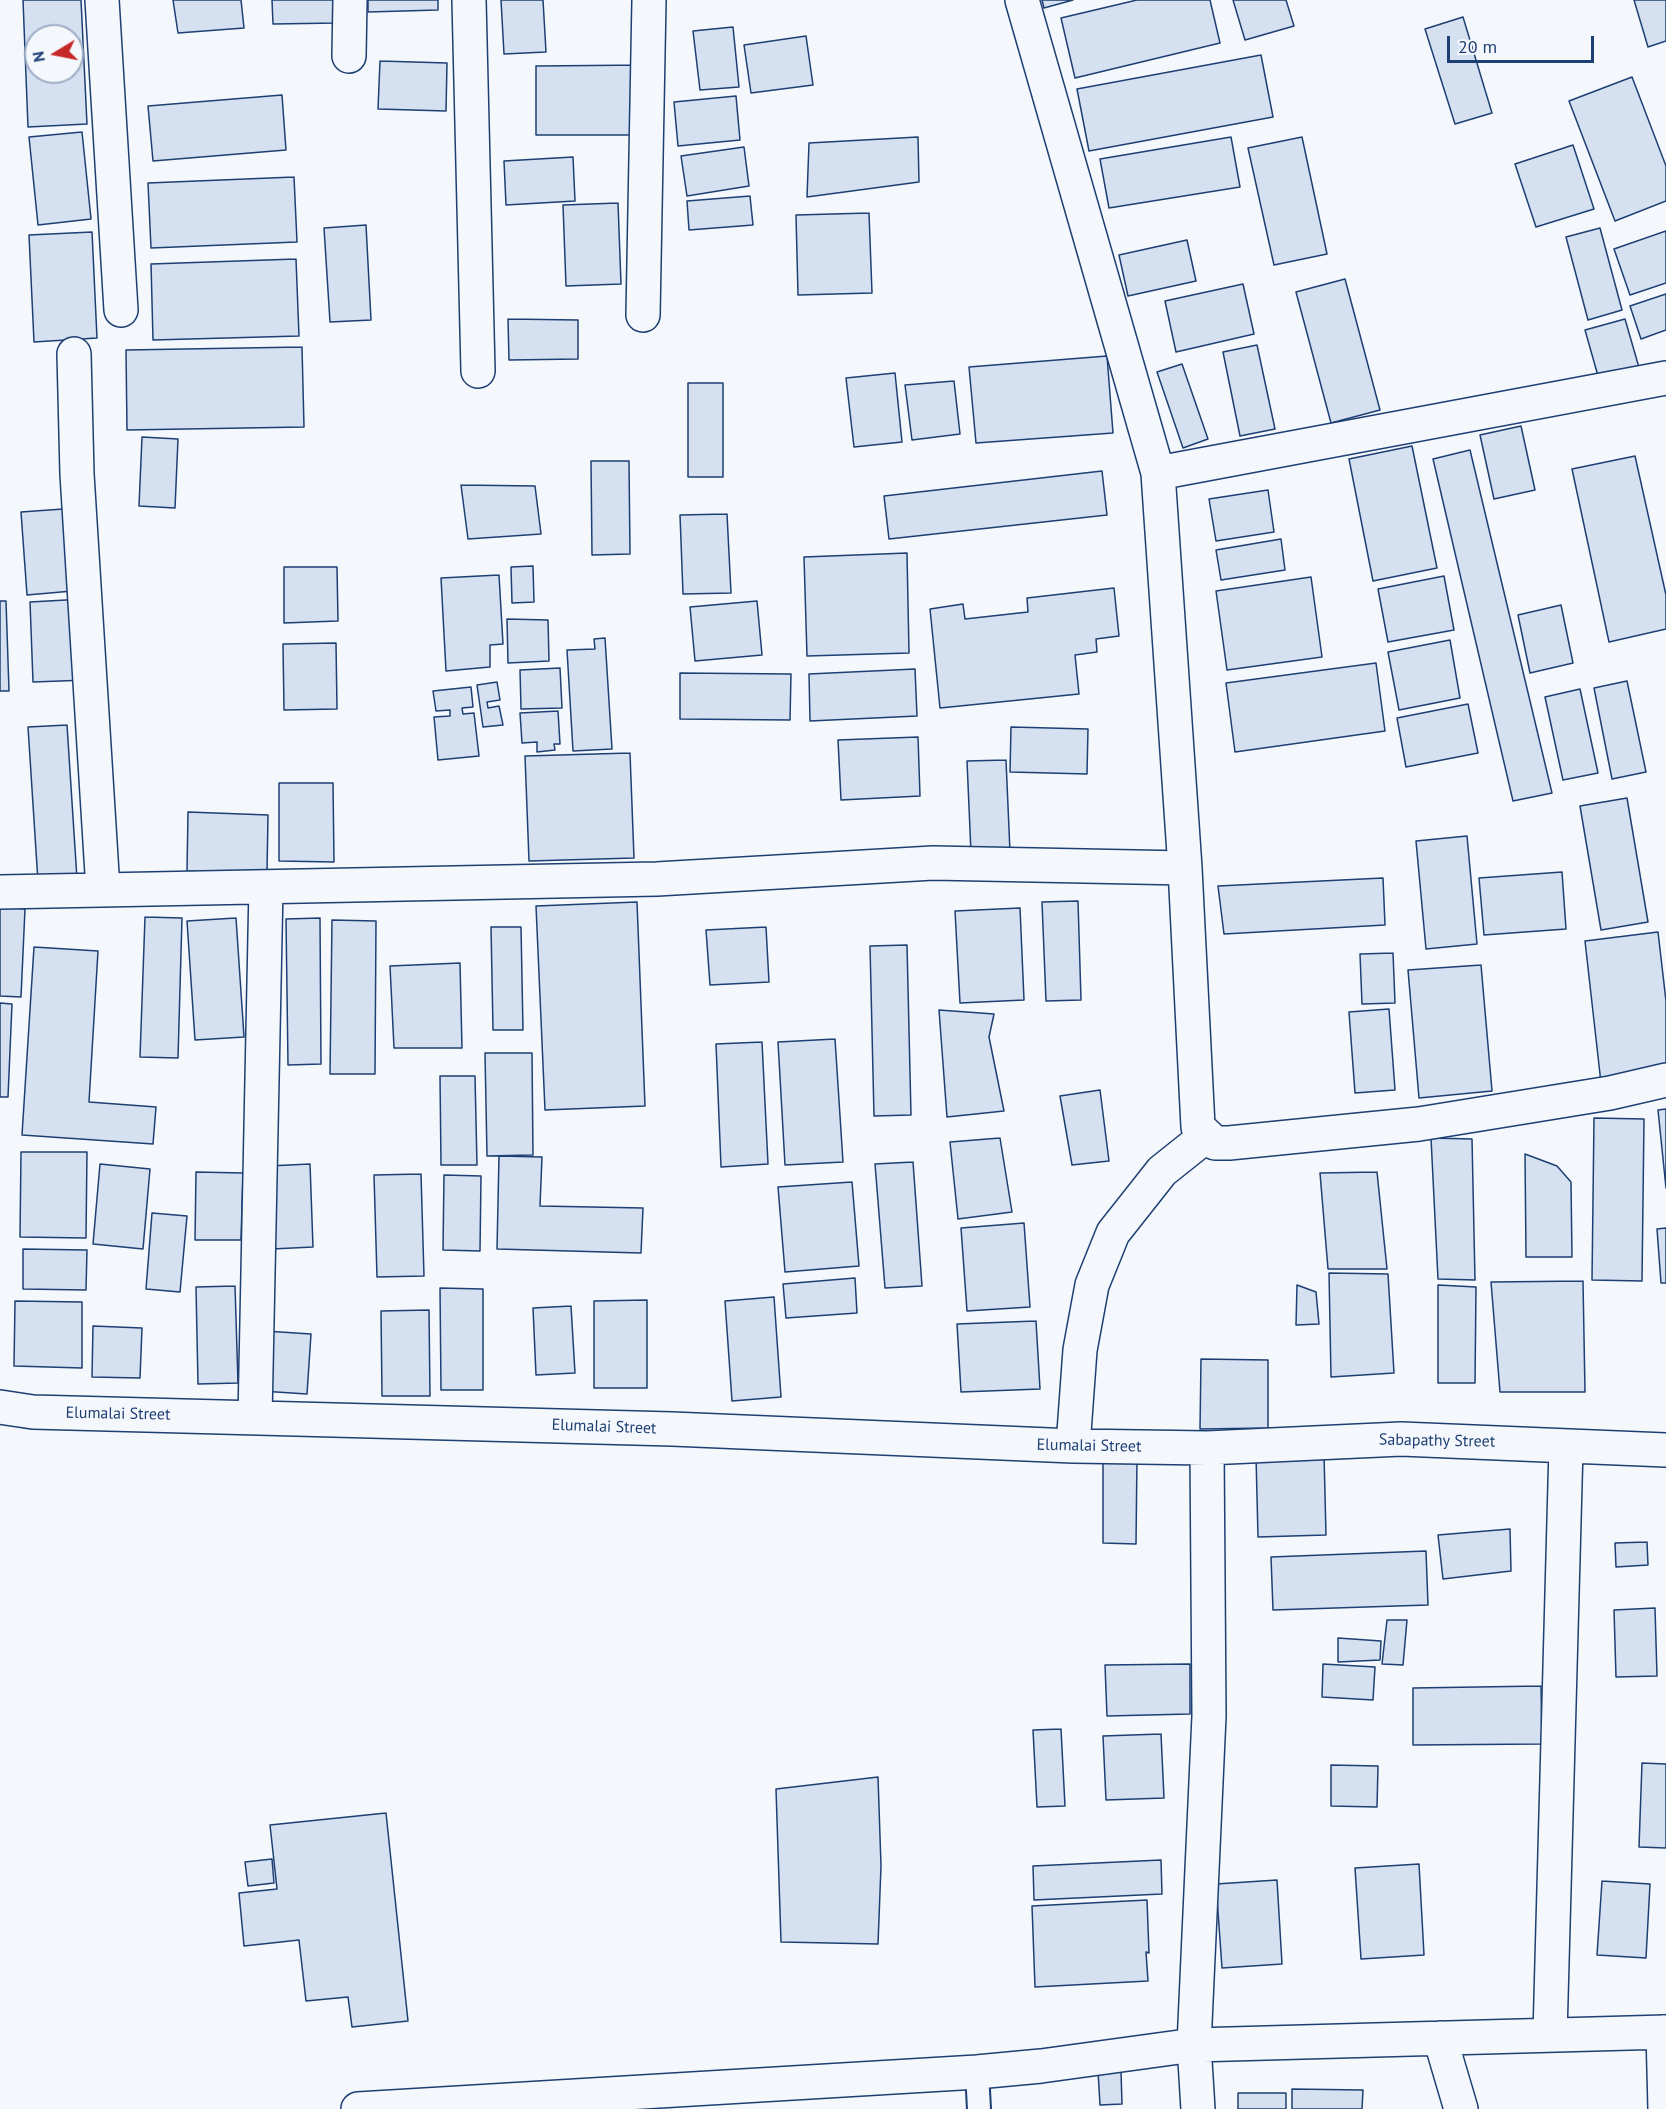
<!DOCTYPE html>
<style>
body{margin:0}
#map{position:relative;width:1666px;height:2109px;overflow:hidden;background:#f4f7fb;font-family:"PT Sans",sans-serif}
canvas{display:block}
.north{position:absolute;left:24px;top:24px;width:60px;height:60px;box-sizing:border-box;background:#f4f7fb;border:2px solid #9eadc5;border-radius:50%;rotate:260deg;font-size:16px;font-weight:700;line-height:24px;text-align:center;color:#1d3f73}
.north::after{content:'';display:block;margin:auto;width:21px;height:27px;background:#c62828;clip-path:polygon(50% 0,100% 100%,50% 72%,0 100%)}
.scale{position:absolute;left:1447px;top:36px;width:147px;height:27px;box-sizing:border-box;border:3px solid #1d3f73;border-top:0;padding-left:8px;font-size:18px;line-height:21px;white-space:nowrap;color:#1d3f73;-webkit-text-stroke:4px #f4f7fb;paint-order:stroke}
</style>
<div id="map">
<canvas width="1666" height="2109"></canvas>
<div class="north">N</div>
<div class="scale">20 m</div>
</div>
<script>
const c = document.querySelector('canvas').getContext('2d');
c.lineJoin = 'round';
function fillPath(path, color) { c.fillStyle = color; c.fill(path, 'evenodd'); }
const toPath = rows => new Path2D(rows.map(r => 'M' + r).join(''));
function stroke(path, color, width, dash) { c.strokeStyle = color; c.lineWidth = width; c.lineCap = dash ? 'butt' : 'round'; c.setLineDash(dash || []); c.stroke(path); }
function write(font, color, halo, rows, align = 'center') {
  c.font = font + ' "PT Sans",sans-serif'; c.lineWidth = 4.5; c.setLineDash([]); c.textBaseline = 'middle'; c.strokeStyle = halo; c.fillStyle = color; for (const [text, x, y, turn = 0] of rows) {
    c.save(); c.translate(x, y); c.rotate((+turn || 0) * Math.PI / 180); c.textAlign = isNaN(turn) ? turn : align; if (halo) c.strokeText(text, 0, 0); c.fillText(text, 0, 0); c.restore();
  }
}
const building = toPath([
 [23,0,81,0,87,124,28,127,23,0],
 [36,36,72,36,72,72,36,72,36,36],
 [173,0,241,0,244,28,178,33,173,0],
 [272,0,337,0,337,23,273,24,272,0],
 [368,0,438,0,438,10,368,12,368,0],
 [501,0,543,0,546,52,504,54,501,0],
 [1042,0,1073,0,1044,8,1042,0],
 [1137,0,1210,0,1220,43,1075,78,1061,18,1137,0],
 [1233,0,1286,0,1294,26,1245,40,1233,0],
 [1634,0,1666,0,1666,41,1648,47,1634,0],
 [1463,17,1492,113,1455,124,1425,29,1463,17],
 [733,27,739,87,700,90,693,31,733,27],
 [806,36,813,85,751,93,744,45,806,36],
 [1261,55,1273,117,1089,151,1077,89,1261,55],
 [380,61,447,63,446,111,378,109,380,61],
 [646,65,639,135,536,135,536,66,646,65],
 [1632,77,1666,166,1666,201,1615,221,1569,101,1632,77],
 [282,95,286,150,153,161,148,106,282,95],
 [736,96,740,140,678,146,674,102,736,96],
 [82,132,91,219,38,225,29,137,82,132],
 [918,137,919,182,807,197,809,143,918,137],
 [1231,137,1240,187,1109,208,1100,159,1231,137],
 [1302,137,1327,254,1274,265,1248,148,1302,137],
 [1573,145,1594,209,1536,227,1515,164,1573,145],
 [744,147,749,186,687,196,681,156,744,147],
 [573,157,575,201,506,205,504,161,573,157],
 [294,177,297,242,151,248,148,183,294,177],
 [750,196,753,225,689,230,687,201,750,196],
 [618,203,621,284,566,286,563,205,618,203],
 [869,213,872,293,798,295,796,215,869,213],
 [366,225,371,320,330,322,324,228,366,225],
 [1600,228,1622,310,1588,320,1566,237,1600,228],
 [1666,231,1666,283,1630,295,1614,249,1666,231],
 [92,232,97,338,34,342,29,235,92,232],
 [1187,240,1196,281,1128,296,1119,255,1187,240],
 [296,259,299,336,153,340,151,264,296,259],
 [1345,279,1380,410,1331,423,1296,292,1345,279],
 [1243,284,1254,334,1176,352,1165,301,1243,284],
 [1666,294,1666,330,1641,339,1630,306,1666,294],
 [508,319,578,320,578,359,509,360,508,319],
 [1625,319,1640,371,1600,383,1585,330,1625,319],
 [1257,345,1275,429,1240,436,1223,352,1257,345],
 [302,347,304,427,127,430,126,350,302,347],
 [1107,356,1113,433,976,443,969,367,1107,356],
 [1182,364,1208,439,1183,448,1157,372,1182,364],
 [895,373,902,442,854,447,846,378,895,373],
 [954,381,960,434,912,440,905,385,954,381],
 [688,383,723,383,723,477,688,477,688,383],
 [1521,426,1535,490,1494,499,1480,435,1521,426],
 [142,437,178,439,175,508,139,506,142,437],
 [1412,446,1437,568,1373,581,1349,459,1412,446],
 [1470,450,1552,793,1513,801,1433,459,1470,450],
 [1635,456,1666,595,1666,629,1609,642,1572,469,1635,456],
 [591,461,629,461,630,554,592,555,591,461],
 [1102,471,1107,515,889,539,884,496,1102,471],
 [461,485,535,486,541,534,468,539,461,485],
 [1268,490,1274,532,1216,541,1209,499,1268,490],
 [77,508,84,590,27,595,21,512,77,508],
 [727,514,731,593,683,594,680,515,727,514],
 [1281,539,1285,570,1221,580,1216,550,1281,539],
 [907,553,909,653,807,656,804,557,907,553],
 [533,566,534,602,512,603,511,567,533,566],
 [284,567,337,567,338,621,284,623,284,567],
 [499,575,503,644,490,645,490,667,446,671,441,578,499,575],
 [1444,576,1454,630,1388,642,1378,589,1444,576],
 [1311,577,1322,657,1227,670,1216,591,1311,577],
 [1114,588,1119,636,1096,639,1097,652,1075,655,1079,694,940,708,930,609,963,604,965,619,1028,612,1027,598,1114,588],
 [84,599,87,680,33,682,30,602,84,599],
 [0,601,6,601,9,691,0,691,0,601],
 [757,601,762,655,695,661,690,607,757,601],
 [1561,605,1573,663,1530,673,1518,615,1561,605],
 [507,619,548,620,549,661,508,663,507,619],
 [605,638,612,749,573,751,567,650,595,649,594,639,605,638],
 [1450,640,1460,698,1399,710,1388,652,1450,640],
 [336,643,337,709,284,710,283,644,336,643],
 [1376,663,1385,731,1235,752,1226,683,1376,663],
 [560,668,562,708,521,709,520,670,560,668],
 [915,669,917,716,810,721,809,674,915,669],
 [680,673,791,674,790,720,680,719,680,673],
 [1627,681,1646,772,1612,779,1594,688,1627,681],
 [497,682,500,700,487,702,488,708,499,706,503,725,483,727,477,685,497,682],
 [471,687,473,707,462,708,463,714,474,713,479,756,438,760,434,717,450,716,450,710,436,711,433,691,471,687],
 [1580,689,1598,773,1563,780,1545,697,1580,689],
 [1468,704,1478,753,1406,767,1397,718,1468,704],
 [558,711,560,744,554,744,555,750,537,752,537,742,522,743,520,713,558,711],
 [67,725,77,879,38,882,28,727,67,725],
 [1011,727,1088,729,1087,774,1010,772,1011,727],
 [918,737,920,796,841,800,838,740,918,737],
 [630,753,634,858,529,861,525,756,630,753],
 [1006,760,1010,852,971,853,967,761,1006,760],
 [279,783,333,783,334,862,279,861,279,783],
 [1627,798,1648,922,1601,930,1580,806,1627,798],
 [188,812,268,815,267,873,187,871,188,812],
 [1467,836,1477,944,1426,949,1416,841,1467,836],
 [1562,872,1566,929,1484,935,1479,878,1562,872],
 [1383,878,1385,925,1224,934,1218,886,1383,878],
 [1078,901,1081,1000,1046,1001,1042,902,1078,901],
 [637,902,645,1106,545,1110,536,906,637,902],
 [0,907,25,909,21,997,0,996,0,907],
 [1020,908,1024,1000,960,1003,955,911,1020,908],
 [145,917,182,918,178,1058,140,1057,145,917],
 [236,918,244,1037,195,1040,187,921,236,918],
 [320,918,321,1064,288,1065,286,919,320,918],
 [332,920,376,921,375,1074,330,1074,332,920],
 [491,927,521,927,523,1030,493,1030,491,927],
 [766,927,769,982,710,985,706,930,766,927],
 [1658,932,1666,1001,1666,1076,1601,1083,1585,941,1658,932],
 [907,945,911,1115,874,1116,870,946,907,945],
 [34,947,98,951,89,1102,156,1107,153,1144,22,1135,34,947],
 [1393,953,1395,1003,1362,1004,1360,954,1393,953],
 [460,963,462,1048,394,1048,390,966,460,963],
 [1481,965,1492,1091,1419,1098,1408,970,1481,965],
 [0,1003,12,1004,8,1097,0,1097,0,1003],
 [1389,1009,1395,1090,1355,1093,1349,1012,1389,1009],
 [939,1010,994,1014,989,1037,1004,1111,947,1117,939,1010],
 [835,1039,843,1162,785,1165,778,1042,835,1039],
 [762,1042,768,1164,721,1167,716,1044,762,1042],
 [485,1053,532,1053,533,1155,487,1156,485,1053],
 [440,1076,475,1076,477,1165,441,1165,440,1076],
 [1100,1090,1109,1161,1072,1165,1060,1096,1100,1090],
 [1666,1109,1666,1188,1658,1110,1666,1109],
 [1594,1118,1644,1119,1642,1281,1592,1280,1594,1118],
 [1000,1138,1012,1212,958,1219,950,1142,1000,1138],
 [1431,1138,1472,1139,1475,1280,1438,1279,1431,1138],
 [21,1152,87,1152,86,1238,20,1237,21,1152],
 [1525,1154,1557,1166,1571,1182,1572,1257,1526,1257,1525,1154],
 [499,1156,542,1157,540,1206,643,1208,641,1253,497,1249,499,1156],
 [913,1162,922,1286,885,1288,875,1164,913,1162],
 [100,1164,150,1169,143,1249,93,1244,100,1164],
 [310,1164,313,1247,272,1249,268,1166,310,1164],
 [196,1172,243,1173,241,1240,195,1240,196,1172],
 [1377,1172,1387,1269,1328,1269,1320,1173,1377,1172],
 [421,1174,424,1276,377,1277,374,1175,421,1174],
 [444,1175,481,1176,480,1251,443,1250,444,1175],
 [852,1182,859,1266,785,1272,778,1187,852,1182],
 [152,1213,187,1216,180,1292,146,1289,152,1213],
 [1024,1223,1030,1307,967,1311,961,1228,1024,1223],
 [1666,1228,1666,1283,1661,1283,1657,1229,1666,1228],
 [23,1249,87,1250,86,1290,23,1289,23,1249],
 [1329,1273,1388,1274,1394,1373,1331,1377,1329,1273],
 [855,1278,857,1313,786,1318,783,1284,855,1278],
 [1583,1281,1585,1392,1500,1392,1491,1282,1583,1281],
 [1297,1285,1316,1292,1319,1324,1296,1325,1297,1285],
 [1438,1285,1476,1287,1475,1383,1438,1383,1438,1285],
 [235,1286,238,1383,198,1384,196,1287,235,1286],
 [440,1288,483,1289,483,1390,441,1390,440,1288],
 [774,1297,781,1397,732,1401,725,1301,774,1297],
 [647,1300,647,1388,594,1388,594,1301,647,1300],
 [15,1301,82,1302,82,1368,14,1366,15,1301],
 [571,1306,575,1373,536,1375,533,1308,571,1306],
 [429,1310,430,1396,382,1396,381,1311,429,1310],
 [1036,1321,1040,1389,961,1392,957,1324,1036,1321],
 [93,1326,142,1328,140,1378,92,1377,93,1326],
 [265,1331,311,1334,307,1394,261,1391,265,1331],
 [1201,1359,1268,1360,1268,1428,1200,1429,1201,1359],
 [1324,1454,1326,1535,1258,1537,1256,1456,1324,1454],
 [1103,1456,1137,1457,1136,1544,1103,1543,1103,1456],
 [1510,1529,1511,1571,1443,1579,1438,1535,1510,1529],
 [1647,1542,1648,1565,1616,1567,1615,1543,1647,1542],
 [1426,1551,1428,1605,1273,1610,1271,1557,1426,1551],
 [1655,1608,1657,1676,1616,1677,1614,1610,1655,1608],
 [1387,1620,1407,1620,1403,1665,1382,1664,1387,1620],
 [1338,1638,1381,1641,1380,1660,1338,1662,1338,1638],
 [1190,1664,1190,1714,1107,1716,1105,1665,1190,1664],
 [1323,1664,1375,1667,1373,1700,1322,1697,1323,1664],
 [1541,1686,1542,1744,1413,1745,1413,1688,1541,1686],
 [1061,1729,1065,1806,1037,1807,1033,1730,1061,1729],
 [1161,1734,1164,1798,1106,1800,1103,1736,1161,1734],
 [1642,1763,1666,1764,1666,1848,1639,1847,1642,1763],
 [1331,1765,1378,1766,1377,1807,1331,1806,1331,1765],
 [878,1777,881,1866,878,1944,781,1942,776,1789,878,1777],
 [386,1813,408,2021,352,2027,348,1997,306,2001,299,1940,244,1946,239,1893,277,1889,270,1825,386,1813],
 [272,1859,274,1883,248,1886,245,1862,272,1859],
 [1161,1860,1162,1894,1034,1900,1033,1866,1161,1860],
 [1419,1864,1424,1955,1361,1959,1355,1868,1419,1864],
 [1277,1880,1282,1964,1222,1968,1216,1884,1277,1880],
 [1602,1881,1650,1884,1646,1958,1597,1955,1602,1881],
 [1147,1900,1149,1953,1146,1952,1148,1981,1035,1987,1032,1906,1147,1900],
 [1098,2071,1121,2071,1122,2104,1100,2105,1098,2071],
 [1292,2089,1363,2090,1362,2109,1292,2109,1292,2089],
 [1238,2093,1286,2093,1286,2109,1238,2109,1238,2093]
]);
const service = toPath([
 [977,2072,979,2109]
]);
const minor = toPath([
 [102,0,121,310],
 [469,0,478,371],
 [1022,0,1158,473,1185,868,1198,1127,1215,1143,1229,1143,1419,1124,1610,1093,1666,1080],
 [349,56,350,0],
 [643,315,649,0],
 [74,354,77,474,103,890],
 [1158,473,1666,378],
 [0,892,657,879,933,863,1185,868],
 [0,1407,33,1412,672,1429,1073,1446,1207,1448,1401,1439,1666,1450],
 [255,1417,266,887],
 [1073,1446,1080,1350,1092,1285,1113,1233,1162,1171,1206,1136],
 [1663,2032,1665,2109],
 [1550,2035,1566,1447],
 [1440,2038,1461,2109],
 [358,2109,977,2072,1041,2066,1194,2045,1666,2032],
 [1198,2109,1194,2045,1209,1716,1207,1448]
]);
const streetNames = [
 ["Elumalai Street",118,1414,1],
 ["Elumalai Street",604,1427,2],
 ["Sabapathy Street",1437,1441,1],
 ["Elumalai Street",1089,1446,1]
];
fillPath(building, '#d5e0f0');
stroke(building, '#1d3f73', 1.5);
stroke(service, '#1d3f73', 26);
stroke(minor, '#1d3f73', 36);
stroke(service, '#f4f7fb', 22);
stroke(minor, '#f4f7fb', 33);
write('16px', '#1d3f73', '#f4f7fb', streetNames);
</script>
